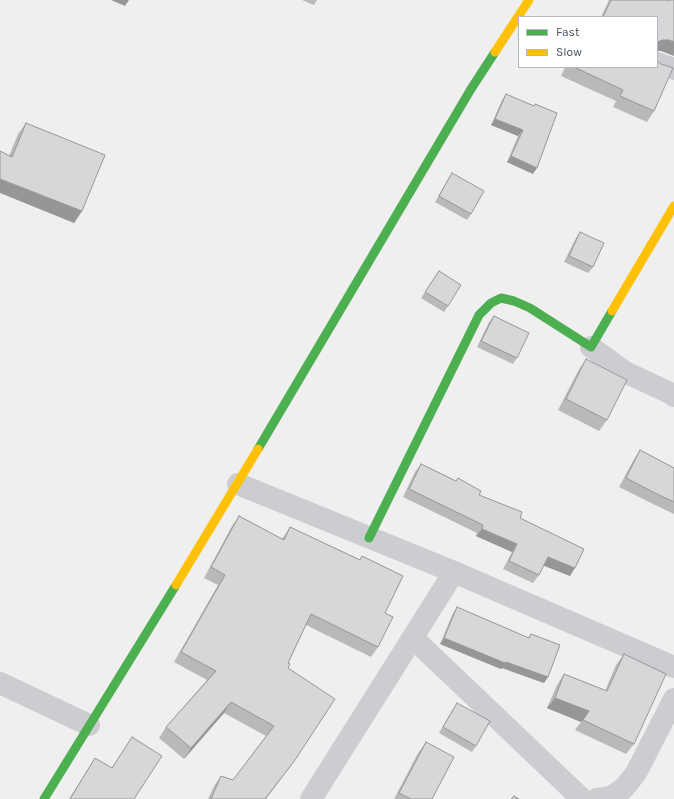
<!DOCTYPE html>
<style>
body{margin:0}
#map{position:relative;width:674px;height:799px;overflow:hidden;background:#f0efef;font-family:Karla,sans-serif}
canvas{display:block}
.legend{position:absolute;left:518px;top:16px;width:140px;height:52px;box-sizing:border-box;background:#fff;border:1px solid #b5b9be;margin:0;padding:5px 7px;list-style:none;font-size:12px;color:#454f5c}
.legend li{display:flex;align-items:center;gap:8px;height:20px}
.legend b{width:20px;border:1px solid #b5b9be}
</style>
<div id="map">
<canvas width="674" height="799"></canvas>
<ul class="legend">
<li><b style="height:5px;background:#4caf50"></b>Fast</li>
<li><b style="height:5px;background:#ffc107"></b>Slow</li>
</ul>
</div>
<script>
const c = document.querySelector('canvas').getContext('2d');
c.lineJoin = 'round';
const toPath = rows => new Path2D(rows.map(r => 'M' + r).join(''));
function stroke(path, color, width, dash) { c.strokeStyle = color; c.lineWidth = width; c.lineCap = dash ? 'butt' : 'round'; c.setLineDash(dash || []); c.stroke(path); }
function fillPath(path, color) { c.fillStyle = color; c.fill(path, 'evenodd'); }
const street = toPath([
 [657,63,674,69],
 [591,347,625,372,672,394,674,396],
 [238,484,454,572,674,667],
 [413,638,582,799],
 [0,683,89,725],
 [311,799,454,572],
 [597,799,611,797,624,788,636,773,674,699]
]);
const fast = toPath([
 [258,449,471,89,495,52],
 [369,538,479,315,491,303,501,298,514,301,530,308,591,347,612,311],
 [44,799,176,585]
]);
const slow = toPath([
 [495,52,529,0],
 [612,311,674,206],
 [176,585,258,449]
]);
const wall = toPath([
 [302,0,317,0,314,5],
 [609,0,674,0,661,51,657,17,601,17],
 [565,67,657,67,654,111,647,122,613,107,616,101,561,76],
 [506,94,534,106,535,104,533,174,507,162,518,136,491,125,502,100],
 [26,123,82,211,74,223,9,156,18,134],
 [452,173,471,214,467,220,435,202,448,179],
 [580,232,593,267,588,273,564,262,576,238],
 [439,271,448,306,444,312,421,298],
 [494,316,517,358,513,364,477,347,489,322],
 [586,359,607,420,599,431,558,410,578,371],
 [640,450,674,468,674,514,653,504,619,487,634,459],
 [421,464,456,481,458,478,479,495,520,518,570,576,544,565,539,575,533,583,503,569,512,552,476,536,477,533,403,497,415,472],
 [239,516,282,539,290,527,360,560,362,556,385,613,378,647,371,657,306,625,288,663,288,668,295,760,266,799,208,799,214,786,221,776,233,780,266,736,224,713,184,759,159,738,166,727,207,680,174,662,218,585,204,578,232,526],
 [457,607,528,638,531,634,548,677,544,683,502,668,501,669,440,644,453,613],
 [624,654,634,744,626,754,575,730,581,722,547,708,557,685,564,674,605,691,616,665],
 [457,703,476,746,472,752,439,733,453,709],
 [426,742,432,799,394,799,418,753],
 [95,758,134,799,69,799]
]);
const shadedWall = toPath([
 [111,0,129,0,125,6],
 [663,40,669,40,674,42,674,56,661,51,657,51,657,42],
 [495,119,523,130,518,136,491,125],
 [511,156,537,168,533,174,507,162],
 [0,179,82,211,74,223,0,193],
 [482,529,517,544,512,552,476,536],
 [548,557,575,568,570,576,542,565],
 [444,638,506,662,548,677,544,683,502,668,501,669,440,644],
 [555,698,589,711,581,722,547,708],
 [231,702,224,713,184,759,191,748]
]);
const building = toPath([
 [611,0,668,0,669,1,669,0,674,0,674,42,669,40,663,40,657,42,657,17,603,17,611,0],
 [657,61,661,64,673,68,654,111,620,96,623,90,574,67,657,67,657,61],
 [506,94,534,106,535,104,557,113,537,168,511,156,523,130,495,119,506,94],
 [26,123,105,155,82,211,0,179,0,151,12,157,26,123],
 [452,173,484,191,471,214,439,196,452,173],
 [580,232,604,243,593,267,569,256,580,232],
 [439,271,461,285,448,306,425,292,439,271],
 [494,316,529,333,517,358,481,341,494,316],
 [586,359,627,380,607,420,566,399,586,359],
 [640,450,674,468,674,502,659,495,626,478,640,450],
 [421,464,456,481,458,478,481,491,479,495,522,512,520,518,584,549,575,568,548,557,539,575,509,561,517,544,482,529,483,525,409,489,421,464],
 [239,516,284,540,290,527,360,560,362,556,403,576,385,613,393,617,378,647,311,614,288,663,290,664,288,668,335,699,295,760,265,799,211,799,221,776,233,780,274,726,231,702,191,748,166,727,216,671,181,652,225,575,211,567,239,516],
 [457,607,529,638,531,634,560,645,548,677,506,662,505,663,444,638,457,607],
 [624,654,666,674,634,744,583,720,589,711,555,698,564,674,607,691,624,654],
 [457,703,490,721,476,746,443,727,457,703],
 [132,737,162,756,134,799,70,799,95,758,112,768,132,737],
 [426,742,454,757,432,799,411,799,399,793,426,742],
 [514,796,519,799,511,799,514,796]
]);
stroke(street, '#cbcdd0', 22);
stroke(fast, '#4caf50', 9);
stroke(slow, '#ffc107', 9);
fillPath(wall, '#b9b9bb');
fillPath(shadedWall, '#969698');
fillPath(building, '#d7d7d9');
stroke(building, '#969698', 1);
</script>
